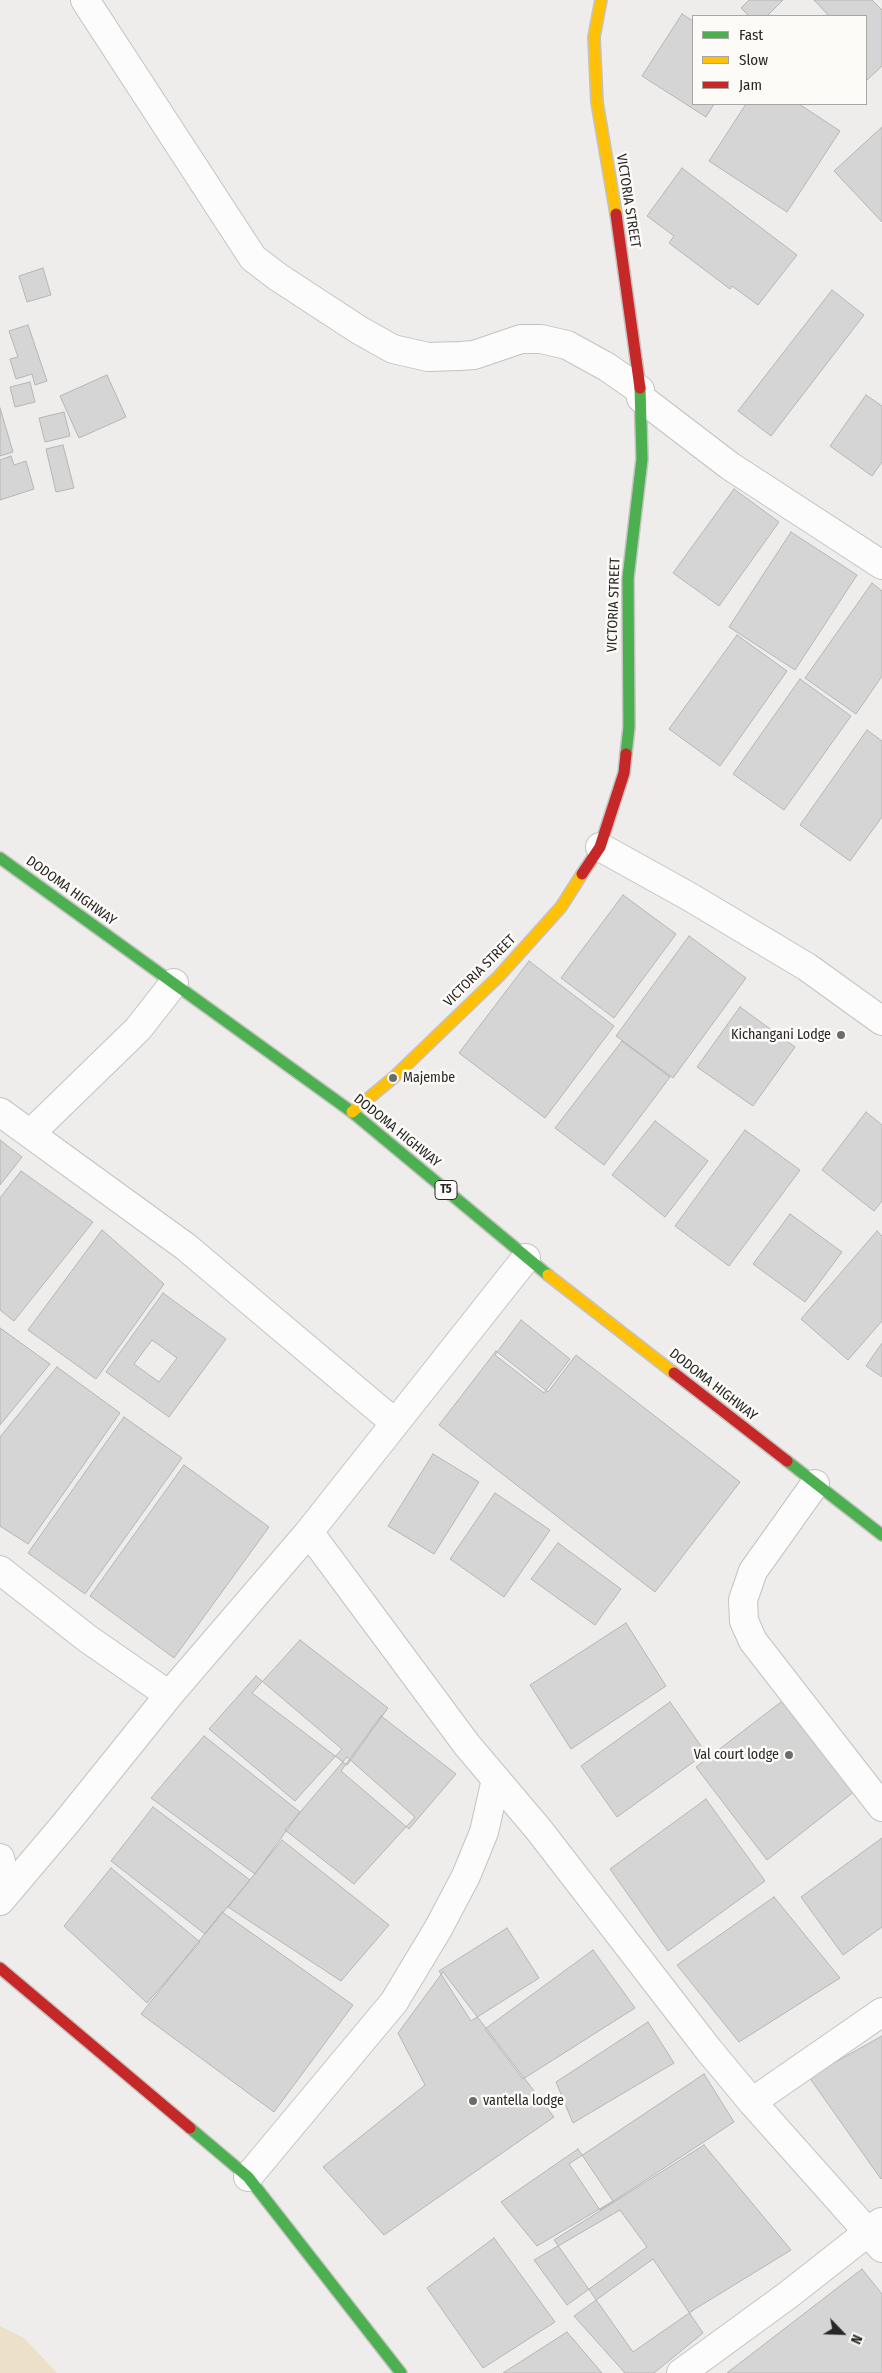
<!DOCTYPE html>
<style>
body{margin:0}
#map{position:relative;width:882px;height:2373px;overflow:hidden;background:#eeedeb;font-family:"Fira Sans Condensed",sans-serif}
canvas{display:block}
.legend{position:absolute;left:692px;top:15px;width:175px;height:90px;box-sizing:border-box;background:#fdfbf7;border:1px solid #a7a6a3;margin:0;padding:6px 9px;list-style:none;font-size:15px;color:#272725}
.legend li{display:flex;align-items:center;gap:10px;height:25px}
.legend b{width:25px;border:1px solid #a7a6a3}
.north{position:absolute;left:817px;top:2308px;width:50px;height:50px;-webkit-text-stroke:4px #fdfbf7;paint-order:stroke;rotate:114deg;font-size:14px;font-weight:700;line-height:20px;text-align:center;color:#272725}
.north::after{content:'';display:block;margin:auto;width:18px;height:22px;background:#272725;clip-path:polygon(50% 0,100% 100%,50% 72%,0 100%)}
</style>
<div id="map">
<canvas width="882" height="2373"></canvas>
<ul class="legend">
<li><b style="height:6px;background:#4caf50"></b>Fast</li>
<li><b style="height:6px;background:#ffc107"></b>Slow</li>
<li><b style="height:6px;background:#c62828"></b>Jam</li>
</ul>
<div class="north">N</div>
</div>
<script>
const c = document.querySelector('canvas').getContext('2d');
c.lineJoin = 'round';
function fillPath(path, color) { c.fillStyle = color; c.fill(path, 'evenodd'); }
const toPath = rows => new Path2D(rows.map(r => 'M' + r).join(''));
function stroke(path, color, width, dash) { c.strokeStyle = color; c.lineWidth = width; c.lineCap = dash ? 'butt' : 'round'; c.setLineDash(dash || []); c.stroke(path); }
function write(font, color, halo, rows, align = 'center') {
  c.font = font + ' "Fira Sans Condensed",sans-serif'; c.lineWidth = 5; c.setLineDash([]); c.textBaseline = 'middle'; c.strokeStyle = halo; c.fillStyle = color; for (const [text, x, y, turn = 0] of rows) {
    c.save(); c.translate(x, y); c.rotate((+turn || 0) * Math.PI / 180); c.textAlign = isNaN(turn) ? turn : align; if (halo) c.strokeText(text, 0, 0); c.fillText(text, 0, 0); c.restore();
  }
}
const green = toPath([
 [0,2326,24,2338,57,2373,0,2373]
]);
const building = toPath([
 [749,0,783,0,767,16,749,16,741,8,749,0],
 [814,0,872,0,882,10,882,66,866,81,866,16,829,16,814,0],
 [682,14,693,21,693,104,714,104,706,117,642,76,682,14],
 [746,104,799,104,840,131,787,212,709,161,746,104],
 [882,127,882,222,834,171,882,127],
 [682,168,797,255,758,305,732,286,730,289,669,243,674,236,647,216,682,168],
 [43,268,51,295,27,302,19,276,43,268],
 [832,290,864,315,771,436,738,411,832,290],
 [28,325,47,381,35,385,32,374,16,379,10,359,18,357,9,331,28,325],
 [107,375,126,417,79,438,60,396,107,375],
 [30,382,35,402,15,407,10,387,30,382],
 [866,395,882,406,882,462,872,476,830,446,866,395],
 [0,408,13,452,0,456,0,408],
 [64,412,70,436,45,442,39,418,64,412],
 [63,445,74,488,56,492,46,449,63,445],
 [11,456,14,465,26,461,34,489,0,500,0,460,11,456],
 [734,489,779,522,719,606,673,573,734,489],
 [791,532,857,575,795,670,729,627,791,532],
 [872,583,882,591,882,676,856,714,805,678,872,583],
 [737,635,787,671,720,766,669,729,737,635],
 [800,679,851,716,784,810,733,774,800,679],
 [867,730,882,741,882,817,850,861,800,825,867,730],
 [623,895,676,934,614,1018,561,978,623,895],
 [689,936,746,978,673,1078,616,1036,689,936],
 [529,961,614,1026,545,1118,459,1053,529,961],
 [740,1007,795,1047,753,1106,697,1067,740,1007],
 [622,1041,670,1077,604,1165,555,1128,622,1041],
 [866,1112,882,1125,882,1201,874,1211,822,1170,866,1112],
 [655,1121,708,1161,665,1217,612,1175,655,1121],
 [745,1130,800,1170,729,1266,675,1226,745,1130],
 [0,1140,22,1157,0,1185,0,1140],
 [21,1171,93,1222,14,1321,0,1310,0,1198,21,1171],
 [790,1214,842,1252,805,1302,753,1264,790,1214],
 [102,1230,164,1284,96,1379,28,1330,102,1230],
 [877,1231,882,1236,882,1321,848,1360,801,1319,877,1231],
 [163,1293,226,1339,169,1417,106,1372,163,1293],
 [152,1340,177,1358,159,1382,134,1364,152,1340],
 [521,1320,570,1359,544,1393,495,1355,521,1320],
 [0,1328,50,1364,0,1425,0,1328],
 [882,1343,882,1377,866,1366,882,1343],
 [496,1351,548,1392,576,1355,740,1482,655,1592,439,1425,496,1351],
 [57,1367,120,1413,28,1544,0,1526,0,1437,57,1367],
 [124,1417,182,1458,85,1594,28,1553,124,1417],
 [433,1454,479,1482,434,1554,388,1526,433,1454],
 [184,1465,269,1527,174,1658,90,1596,184,1465],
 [495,1493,550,1530,504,1597,450,1559,495,1493],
 [558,1543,621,1589,595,1625,531,1579,558,1543],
 [626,1623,666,1686,571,1749,530,1685,626,1623],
 [300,1640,388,1708,347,1765,252,1693,300,1640],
 [256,1676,342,1749,295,1801,209,1729,256,1676],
 [785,1699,855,1791,767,1860,696,1767,785,1699],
 [670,1702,706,1753,617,1817,581,1766,670,1702],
 [381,1716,456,1774,409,1829,341,1771,381,1716],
 [204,1736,300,1812,255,1874,151,1798,204,1736],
 [347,1757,415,1817,354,1884,285,1830,347,1757],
 [706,1799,765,1881,668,1951,610,1869,706,1799],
 [153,1807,250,1880,205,1934,111,1861,153,1807],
 [882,1838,882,1927,843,1955,801,1897,882,1838],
 [282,1840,389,1925,341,1981,228,1907,282,1840],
 [111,1868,200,1942,147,2003,64,1926,111,1868],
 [774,1897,840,1978,739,2042,677,1965,774,1897],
 [222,1912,353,2005,274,2112,141,2014,222,1912],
 [507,1928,539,1978,471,2021,439,1971,507,1928],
 [593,1950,635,2008,523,2079,485,2029,593,1950],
 [443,1972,554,2117,384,2235,323,2167,425,2085,398,2033,443,1972],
 [648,2022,674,2063,573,2123,556,2082,648,2022],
 [882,2036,882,2178,881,2179,809,2077,882,2036],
 [704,2074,734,2122,600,2210,569,2164,704,2074],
 [704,2145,791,2250,695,2309,633,2352,554,2240,704,2145],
 [578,2149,613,2201,537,2246,501,2202,578,2149],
 [620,2210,647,2247,567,2305,534,2260,620,2210],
 [494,2238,555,2322,483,2368,427,2288,494,2238],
 [653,2259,703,2333,654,2373,625,2373,574,2316,653,2259],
 [862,2269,882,2294,882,2373,727,2373,862,2269],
 [567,2332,602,2373,503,2373,567,2332]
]);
const street = toPath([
 [85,0,253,258,278,277,359,330,393,349,428,357,460,356,474,355,521,339,541,339,567,345,607,367,640,390],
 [641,398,730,466,882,565],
 [600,847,690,897,807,967,882,1021],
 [0,1112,186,1247,395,1423],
 [31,1133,138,1029,174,983],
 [815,1484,753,1571,743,1600,744,1621,753,1641,882,1807],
 [309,1532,467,1745,539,1830,708,2049,752,2102,882,2248],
 [0,1570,88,1639,169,1695],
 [0,1858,8,1891],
 [0,1901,66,1823,169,1695,309,1532,526,1258],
 [752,2102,882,2012],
 [248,2177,394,2002,438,1929,466,1876,484,1832,496,1779],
 [681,2373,788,2295,881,2222]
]);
const fast = toPath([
 [626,754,629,727,628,578,642,459,640,388],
 [0,858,352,1112,548,1275],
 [787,1461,882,1535],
 [190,2128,248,2177,401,2373]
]);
const slow = toPath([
 [601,0,594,37,597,102,616,214],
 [352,1112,393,1078,499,976,561,907,582,874],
 [548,1275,674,1373]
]);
const jam = toPath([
 [616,214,640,388],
 [582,874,600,847,624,773,626,754],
 [674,1373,787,1461],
 [0,1968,190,2128]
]);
const markers = [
 [841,1035,5,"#6d6c6a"],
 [393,1078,5,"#6d6c6a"],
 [789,1755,5,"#6d6c6a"],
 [473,2101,5,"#6d6c6a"]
];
const shields = [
 [446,1190,22]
];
const shieldNames = [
 ["T5",446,1190]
];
const streetNames = [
 ["VICTORIA STREET",628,201,81],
 ["VICTORIA STREET",614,605,-88],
 ["DODOMA HIGHWAY",71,891,36],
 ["VICTORIA STREET",480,971,-45],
 ["DODOMA HIGHWAY",397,1131,39],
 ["DODOMA HIGHWAY",713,1385,38]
];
const poiNames = [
 ["Kichangani Lodge",831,1035],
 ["Majembe",403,1078,"left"],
 ["Val court lodge",779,1755],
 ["vantella lodge",483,2101,"left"]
];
fillPath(green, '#ede0c9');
fillPath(building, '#d6d5d6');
stroke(building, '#b5b5b5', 1);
stroke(street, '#c4c3c2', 30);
stroke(fast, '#c4c3c2', 14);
stroke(slow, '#c4c3c2', 14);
stroke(jam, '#c4c3c2', 14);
stroke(street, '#fcfcfc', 28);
stroke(fast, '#4caf50', 11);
stroke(slow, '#ffc107', 11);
stroke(jam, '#c62828', 11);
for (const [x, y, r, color] of markers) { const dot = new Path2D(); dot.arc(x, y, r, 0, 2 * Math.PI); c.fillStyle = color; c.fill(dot); stroke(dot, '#fdfbf7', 2); }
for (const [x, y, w] of shields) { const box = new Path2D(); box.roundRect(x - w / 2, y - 9.5, w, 19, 4); c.fillStyle = '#fdfbf7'; c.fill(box); stroke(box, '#272725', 1); }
write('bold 12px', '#272725', null, shieldNames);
write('14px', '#272725', '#fdfbf7', streetNames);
write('14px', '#272725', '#fdfbf7', poiNames, 'right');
</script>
